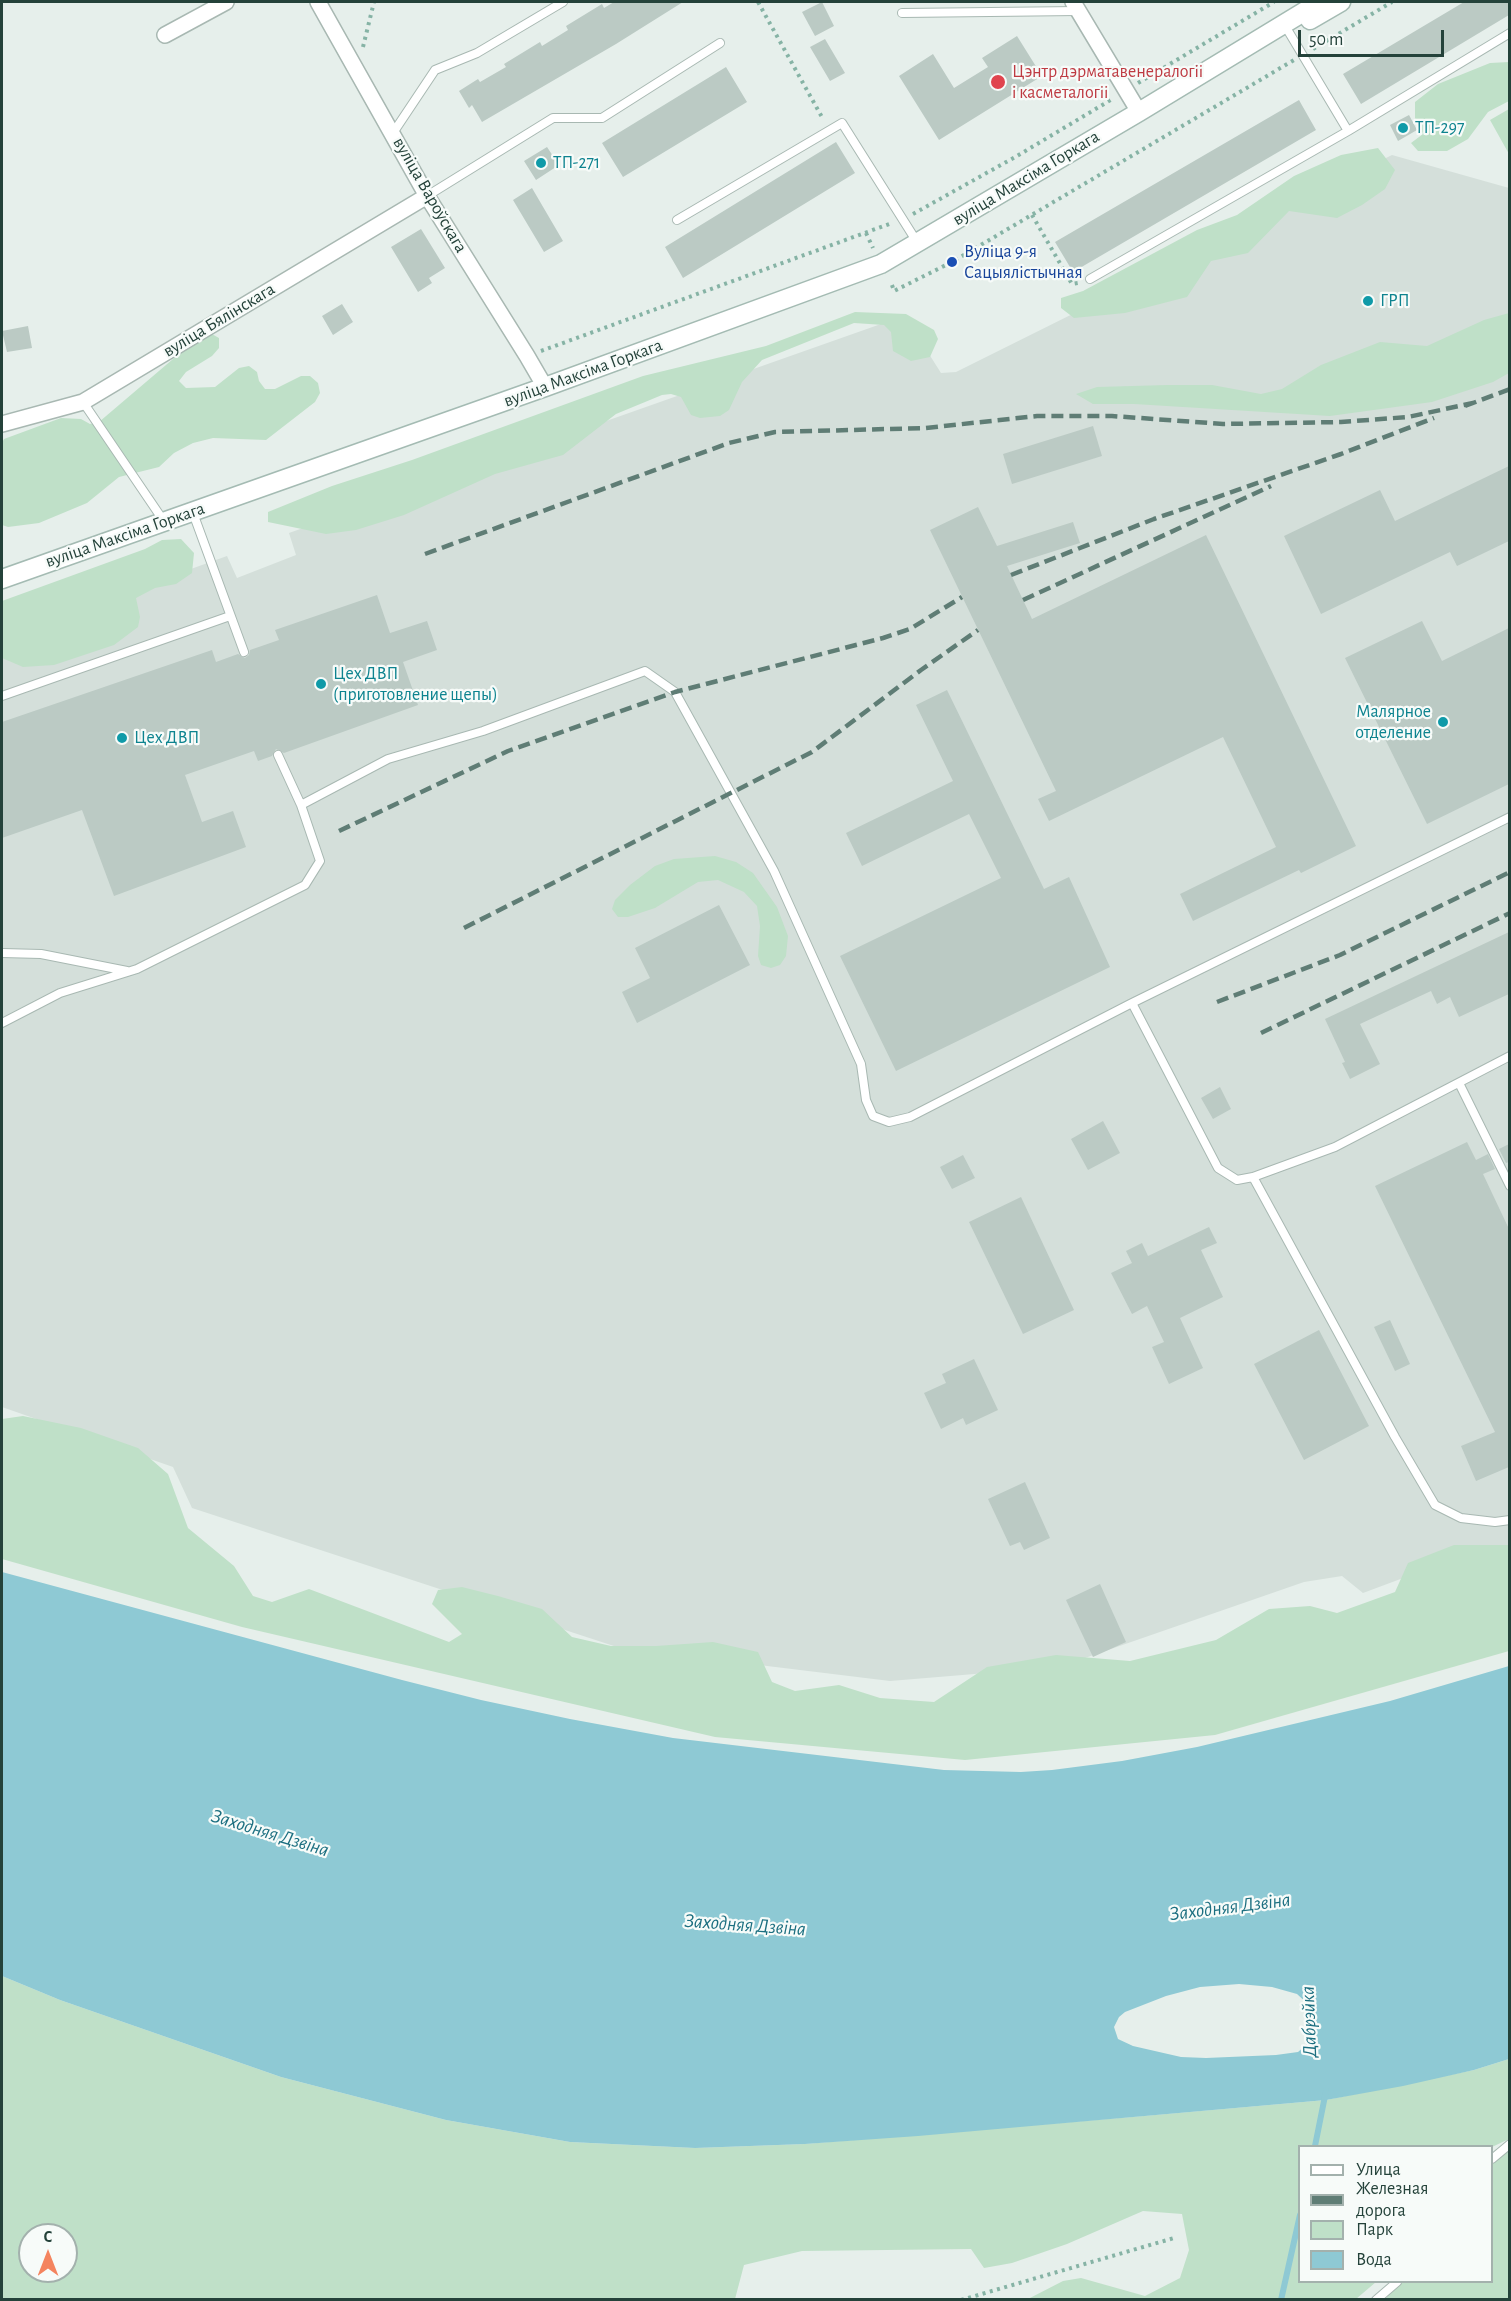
<!DOCTYPE html>
<meta charset="utf-8">
<style>
body{margin:0}
#map{position:relative;width:1511px;height:2301px;overflow:hidden;background:#e6efeb;font-family:"Alegreya Sans",sans-serif}
canvas{display:block}
.frame{position:absolute;inset:0;border:3px solid #24423a;pointer-events:none}
.legend{position:absolute;left:1298px;top:2145px;width:195px;height:138px;box-sizing:border-box;background:#f7fbf9;border:2px solid #a3b1ad;margin:0;padding:8px 10px;list-style:none;font-size:18px;color:#24423a}
.legend li{display:flex;align-items:center;gap:12px;height:30px}
.legend b{width:30px;border:2px solid #a3b1ad}
.north{position:absolute;left:18px;top:2223px;width:60px;height:60px;box-sizing:border-box;background:#f7fbf9;border:2px solid #a3b1ad;border-radius:50%;rotate:0deg;font-size:16px;font-weight:700;line-height:24px;text-align:center;color:#24423a}
.north::after{content:'';display:block;margin:auto;width:21px;height:27px;background:#f4845f;clip-path:polygon(50% 0,100% 100%,50% 72%,0 100%)}
.scale{position:absolute;left:1298px;top:30px;width:146px;height:27px;box-sizing:border-box;border:3px solid #24423a;border-top:0;padding-left:8px;font-size:18px;line-height:21px;white-space:nowrap;color:#24423a;-webkit-text-stroke:4px #f7fbf9;paint-order:stroke}
</style>
<div id="map">
<canvas width="1511" height="2301"></canvas>
<div class="frame"></div>
<ul class="legend">
<li><b style="height:8px;background:#fff"></b>Улица</li>
<li><b style="height:8px;background:#5f7d75"></b>Железная дорога</li>
<li><b style="height:16px;background:#bfe0c8"></b>Парк</li>
<li><b style="height:16px;background:#8ec9d4"></b>Вода</li>
</ul>
<div class="north">С</div>
<div class="scale">50 m</div>
</div>
<script>
const c = document.querySelector('canvas').getContext('2d');
c.lineJoin = 'round';
function fillPath(path, color) { c.fillStyle = color; c.fill(path, 'evenodd'); }
const toPath = rows => new Path2D(rows.map(r => 'M' + r).join(''));
function stroke(path, color, width, dash) { c.strokeStyle = color; c.lineWidth = width; c.lineCap = dash ? 'butt' : 'round'; c.setLineDash(dash || []); c.stroke(path); }
function write(font, color, halo, rows, align = 'center') {
  c.font = font + ' "Alegreya Sans",sans-serif'; c.lineWidth = 4.5; c.setLineDash([]); c.textBaseline = 'middle'; c.strokeStyle = halo; c.fillStyle = color; for (const [text, x, y, turn = 0] of rows) {
    c.save(); c.translate(x, y); c.rotate((+turn || 0) * Math.PI / 180); c.textAlign = isNaN(turn) ? turn : align; if (halo) c.strokeText(text, 0, 0); c.fillText(text, 0, 0); c.restore();
  }
}
const built = toPath([
 [1392,155,1509,188,1509,1549,1446,1562,1363,1593,1342,1576,1304,1582,1059,1667,890,1681,620,1648,192,1508,173,1467,2,1407,2,637,227,556,237,578,296,555,289,533,881,324,910,324,941,373,956,372]
]);
const green = toPath([
 [1509,62,1509,101,1488,112,1468,139,1447,151,1418,151,1411,143,1423,134,1415,118,1415,102,1438,84,1490,63],
 [1509,109,1509,154,1490,120],
 [1378,148,1395,170,1385,189,1362,205,1337,218,1289,211,1248,253,1211,261,1187,297,1125,313,1074,318,1061,308,1061,298,1083,291,1197,230,1237,215,1294,176,1341,155],
 [855,312,906,314,934,330,938,339,930,357,911,361,893,351,891,332,884,325,854,323,762,360,742,382,729,410,720,416,700,418,691,415,681,397,671,394,662,395,616,414,563,455,495,474,404,515,356,530,326,534,268,522,268,512,332,486,412,460,643,376,766,346],
 [1509,313,1509,373,1493,382,1432,402,1330,416,1134,404,1093,404,1076,394,1097,387,1167,385,1212,385,1261,394,1282,389,1321,365,1380,342,1427,346,1484,320],
 [210,333,219,338,219,348,212,356,186,372,179,381,186,388,215,387,239,368,249,366,257,372,259,381,265,389,275,389,301,376,310,376,318,383,320,393,315,402,266,440,213,438,193,443,174,453,159,467,119,477,87,503,39,523,8,527,2,525,2,443,4,439,61,418,81,419,90,424,99,422,193,342],
 [181,539,194,553,192,573,176,584,155,588,136,598,140,617,138,627,114,645,54,665,23,667,2,658,2,601,145,549,162,540],
 [715,856,736,862,753,873,777,907,788,936,786,956,780,965,771,968,761,965,758,956,760,926,757,906,744,892,718,880,698,882,655,908,628,917,618,917,612,909,615,900,630,885,655,866,674,859],
 [23,1416,81,1428,138,1448,168,1474,188,1528,234,1566,253,1596,272,1602,309,1589,449,1642,462,1634,432,1604,438,1590,462,1587,498,1596,542,1609,572,1637,611,1646,656,1646,713,1642,758,1652,772,1682,795,1691,839,1685,880,1698,934,1702,987,1667,1056,1655,1130,1661,1216,1640,1269,1609,1310,1606,1337,1613,1395,1592,1408,1563,1454,1545,1509,1545,1509,1651,1215,1735,965,1760,715,1737,242,1627,2,1559,2,1419],
 [2,1976,60,2000,281,2077,446,2120,570,2142,695,2148,805,2144,1132,2117,1326,2100,1474,2070,1509,2059,1509,2139,1492,2147,1300,2146,1300,2282,1376,2282,1356,2299,1028,2299,1063,2281,1081,2278,1145,2296,1180,2278,1189,2250,1182,2214,1143,2211,1067,2244,1012,2263,984,2268,971,2249,802,2251,744,2265,735,2299,2,2299],
 [30,2235,66,2235,66,2271,30,2271],
 [1509,2144,1509,2299,1385,2300,1398,2282,1492,2282,1492,2154,1495,2150]
]);
const water = toPath([
 [2,1572,402,1680,481,1700,570,1719,673,1738,944,1770,1021,1772,1052,1770,1122,1761,1197,1747,1390,1701,1509,1666,1509,2059,1474,2070,1403,2086,1326,2100,918,2136,805,2144,695,2148,570,2142,446,2120,281,2077,60,2000,2,1976],
 [1239,1984,1272,1987,1297,1994,1311,2007,1312,2024,1306,2045,1298,2052,1276,2055,1206,2058,1181,2057,1133,2046,1118,2039,1114,2027,1119,2017,1125,2012,1166,1996,1200,1987]
]);
const stream = toPath([
 [1315,2146,1326,2091],
 [1281,2300,1300,2215]
]);
const building = toPath([
 [614,2,683,2,616,44,482,122,472,105,469,108,459,91,478,79,480,82,506,67,504,64,540,42,542,46,568,30,566,26,602,4,604,8],
 [822,2,834,26,815,36,802,12],
 [1464,2,1509,2,1509,15,1361,104,1343,74],
 [1017,36,1042,76,939,140,899,76,933,54,954,88,988,67,982,58],
 [825,39,845,73,830,81,810,47],
 [726,67,747,102,623,177,602,143],
 [1299,100,1316,130,1073,272,1055,242],
 [1409,115,1417,130,1398,141,1390,125],
 [836,142,855,173,683,278,665,247],
 [547,147,559,165,536,180,524,161],
 [532,188,563,241,544,252,513,200],
 [421,229,445,268,429,278,432,283,418,292,391,247],
 [342,304,353,322,333,335,322,316],
 [28,326,32,348,7,352,2,331],
 [1093,426,1102,456,1012,484,1003,454],
 [1509,466,1509,541,1457,566,1450,552,1321,614,1284,536,1380,490,1395,521],
 [978,507,997,546,1073,522,1080,543,1007,566,1032,619,1206,535,1356,846,1301,873,1299,870,1193,921,1180,894,1276,847,1223,737,1049,821,1038,799,1056,791,930,530],
 [377,595,390,633,427,621,437,650,403,662,418,705,284,753,276,749,272,756,258,761,254,751,185,775,202,822,233,811,246,847,114,896,82,810,2,838,2,722,212,650,216,662,238,654,245,658,249,655,250,650,279,640,275,630],
 [1422,621,1442,661,1509,628,1509,784,1427,824,1345,658],
 [947,690,1044,889,1069,877,1110,967,896,1071,840,956,1001,878,969,814,862,866,846,833,953,781,916,705],
 [719,905,750,965,637,1023,622,992,650,978,635,948],
 [1509,932,1509,994,1459,1017,1450,997,1437,1004,1431,991,1360,1024,1380,1064,1350,1079,1342,1063,1345,1062,1325,1019],
 [1220,1087,1231,1109,1213,1119,1201,1098],
 [1103,1121,1120,1153,1088,1170,1071,1139],
 [1467,1142,1476,1160,1488,1154,1495,1169,1483,1174,1509,1229,1509,1467,1476,1481,1461,1446,1495,1432,1375,1186],
 [1509,1144,1509,1162,1506,1163,1499,1149],
 [963,1155,975,1178,952,1189,940,1167],
 [1021,1197,1074,1310,1023,1334,969,1222],
 [1209,1227,1217,1243,1201,1250,1223,1297,1180,1318,1203,1368,1169,1384,1152,1347,1164,1342,1147,1306,1132,1314,1111,1273,1132,1263,1126,1251,1142,1243,1148,1256],
 [1390,1320,1410,1364,1395,1371,1374,1327],
 [1319,1330,1369,1426,1304,1460,1254,1364],
 [974,1359,998,1410,966,1425,963,1418,941,1429,924,1393,946,1383,942,1374],
 [1025,1482,1050,1538,1024,1550,1020,1542,1010,1546,988,1499],
 [1100,1584,1126,1642,1093,1657,1066,1600]
]);
const path = toPath([
 [758,2,823,119],
 [363,47,374,2],
 [1313,49,1392,2],
 [1138,83,1274,2],
 [913,214,1017,156,1114,98],
 [1032,215,1072,284,1078,283],
 [866,233,873,248],
 [892,285,894,291,952,262,1294,60],
 [541,351,892,223],
 [961,2300,1174,2238]
]);
const lane = toPath([
 [902,13,1078,11],
 [1284,24,1348,131],
 [393,133,435,70,477,53,563,2],
 [427,196,553,118,602,118,720,43],
 [677,220,842,123,917,242],
 [1090,279,1348,131,1510,33],
 [83,402,163,520],
 [193,513,244,652],
 [2,696,230,616],
 [278,755,301,805,388,759,483,731,645,671,675,692,774,871,861,1064,866,1100,873,1116,889,1122,910,1117,1132,1003,1510,817],
 [2,953,41,954,127,971],
 [1132,1003,1218,1168,1237,1180,1253,1177,1335,1147,1510,1056],
 [2,1023,60,993,137,969,305,885,320,861,301,805],
 [1459,1083,1510,1186],
 [1253,1177,1395,1437,1435,1505,1461,1518,1495,1522,1510,1520],
 [1492,2159,1510,2144],
 [1376,2300,1397,2282]
]);
const street = toPath([
 [318,2,427,196,527,356,545,387],
 [1073,2,1139,112],
 [165,35,226,2],
 [2,424,83,402,427,196]
]);
const secondary = toPath([
 [1310,20,1341,2],
 [2,579,545,387,881,264,1139,112,1320,2]
]);
const rail = toPath([
 [1465,406,1510,389],
 [425,554,729,443,775,432,926,428,1037,416,1112,416,1223,424,1341,422,1408,417,1473,403],
 [1011,575,1154,519,1341,454,1434,418],
 [1023,600,1271,486],
 [339,831,508,751,675,692,883,638,910,629,962,597],
 [464,928,812,752,921,670,978,630],
 [1217,1002,1340,955,1510,872],
 [1261,1033,1510,913]
]);
const markers = [
 [998,82,8,"#e0444e"],
 [1403,128,6,"#0f9aa8"],
 [541,163,6,"#0f9aa8"],
 [952,262,6,"#1a4fb4"],
 [1368,301,6,"#0f9aa8"],
 [321,684,6,"#0f9aa8"],
 [1443,722,6,"#0f9aa8"],
 [122,738,6,"#0f9aa8"]
];
const healthNames = [
 ["Цэнтр дэрматавенералогіі",1012,72],
 ["і касметалогіі",1012,93]
];
const cultureNames = [
 ["ТП-297",1415,128],
 ["ТП-271",553,163],
 ["ГРП",1380,301],
 ["Цех ДВП",333,674],
 ["(приготовление щепы)",333,695],
 ["Малярное",1431,712,"right"],
 ["отделение",1431,733,"right"],
 ["Цех ДВП",134,738]
];
const streetNames = [
 ["вуліца Максіма Горкага",1026,178,-31],
 ["вуліца Вароўскага",430,195,60],
 ["вуліца Бялінскага",219,320,-31],
 ["вуліца Максіма Горкага",583,373,-20],
 ["вуліца Максіма Горкага",125,535,-19]
];
const transitNames = [
 ["Вуліца 9-я",964,252],
 ["Сацыялістычная",964,273]
];
const waterNames = [
 ["Заходняя Дзвіна",270,1833,17],
 ["Заходняя Дзвіна",1230,1907,-7],
 ["Заходняя Дзвіна",745,1925,4],
 ["Дабрэйка",1309,2022,-92]
];
fillPath(built, '#d4dfda');
fillPath(green, '#bfe0c8');
fillPath(water, '#8ec9d4');
stroke(stream, '#8ec9d4', 6);
fillPath(building, '#bbcac4');
stroke(lane, '#a8b8b2', 10);
stroke(street, '#a8b8b2', 18);
stroke(secondary, '#a4bbb3', 21);
stroke(path, '#86b3a5', 4, [3, 4.5]);
stroke(lane, '#fff', 8);
stroke(street, '#fff', 15);
stroke(secondary, '#fff', 18);
stroke(rail, '#5f7d75', 4.5, [12, 6]);
for (const [x, y, r, color] of markers) { const dot = new Path2D(); dot.arc(x, y, r, 0, 2 * Math.PI); c.fillStyle = color; c.fill(dot); stroke(dot, '#f7fbf9', 2); }
write('18px', '#be3a42', '#f7fbf9', healthNames, 'left');
write('18px', '#0d838f', '#f7fbf9', cultureNames, 'left');
write('18px', '#24423a', '#f7fbf9', streetNames);
write('18px', '#164399', '#f7fbf9', transitNames, 'left');
write('italic 20px', '#1c6f80', '#f7fbf9', waterNames);
</script>
